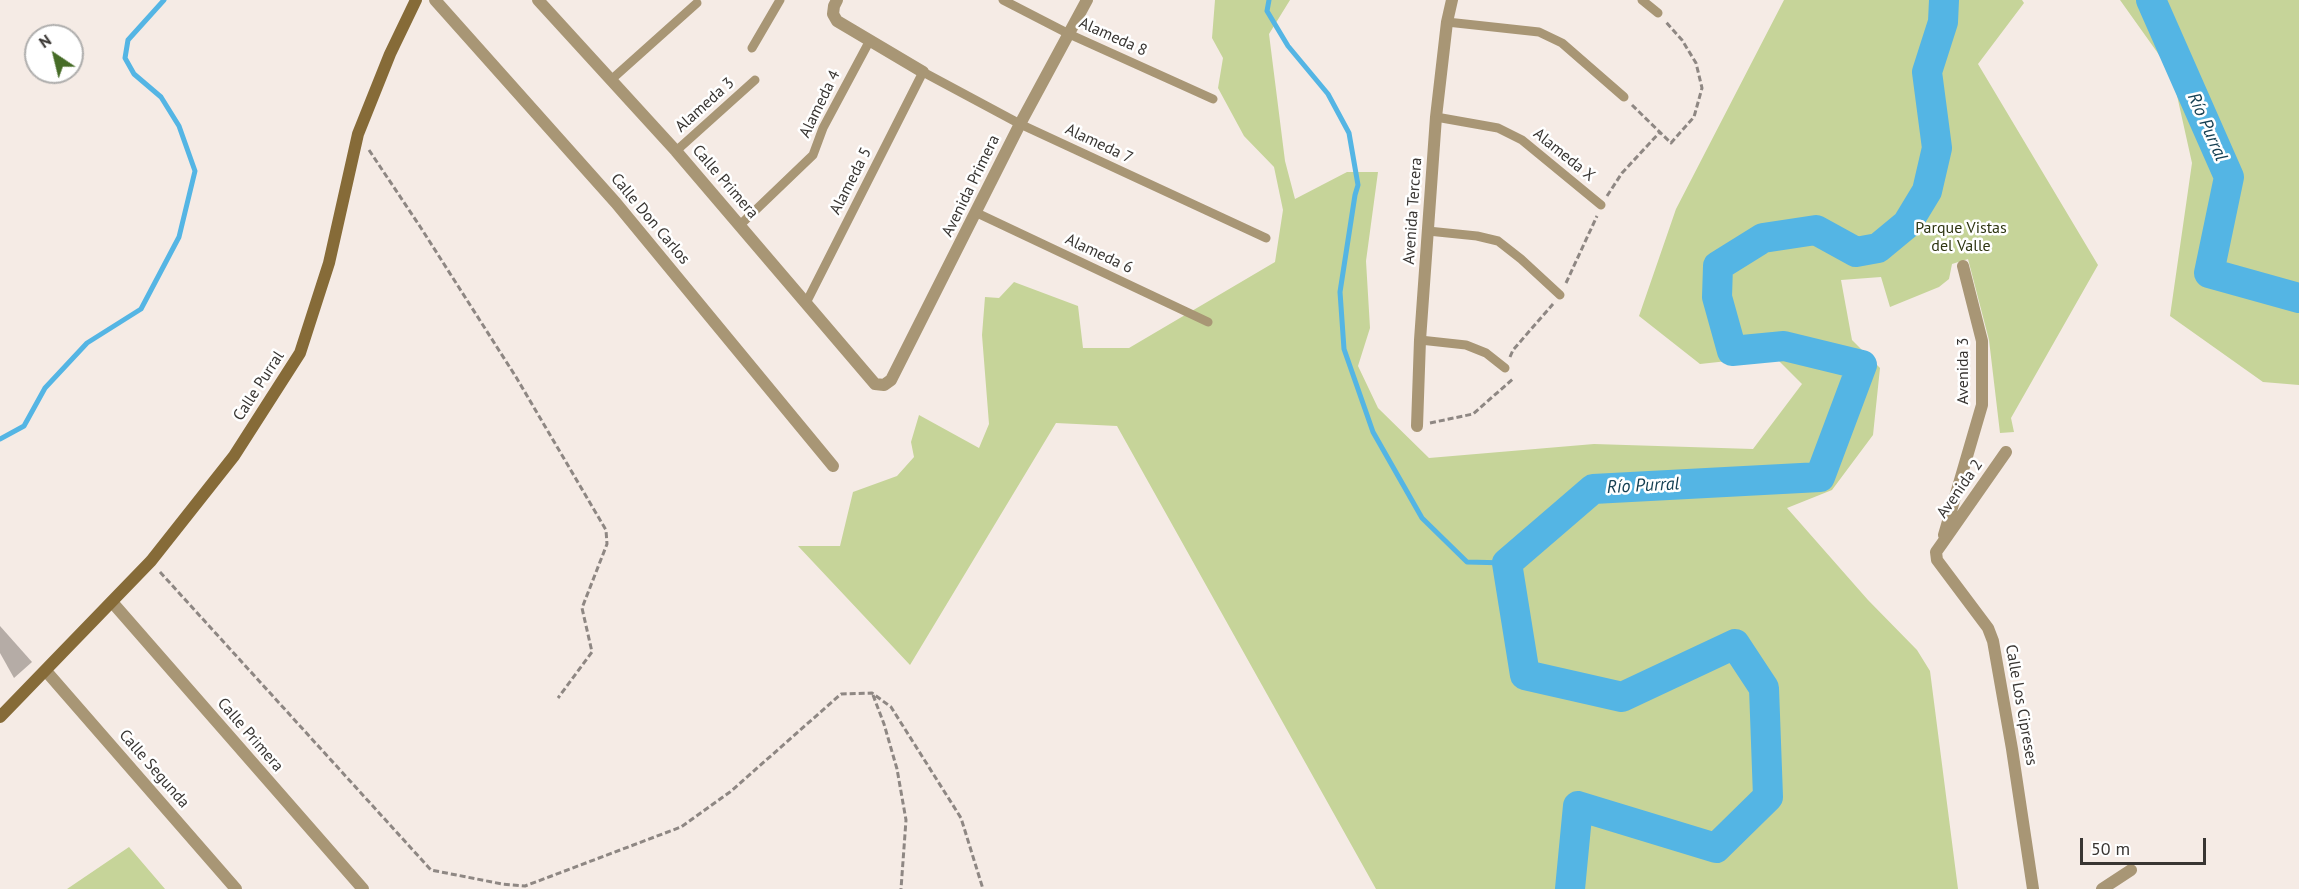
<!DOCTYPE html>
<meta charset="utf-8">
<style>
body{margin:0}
#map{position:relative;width:2299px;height:889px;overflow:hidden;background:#f5ebe5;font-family:"PT Sans",sans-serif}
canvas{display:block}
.north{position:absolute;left:24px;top:24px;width:60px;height:60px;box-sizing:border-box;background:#fff;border:2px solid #afaead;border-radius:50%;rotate:325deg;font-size:16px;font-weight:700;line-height:24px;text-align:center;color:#383532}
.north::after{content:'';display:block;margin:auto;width:21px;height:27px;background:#466c27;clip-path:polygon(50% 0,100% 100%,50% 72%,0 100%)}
.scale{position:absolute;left:2080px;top:838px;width:126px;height:27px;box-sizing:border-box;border:3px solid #383532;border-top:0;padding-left:8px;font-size:18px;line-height:21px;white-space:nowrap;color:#383532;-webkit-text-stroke:4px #fff;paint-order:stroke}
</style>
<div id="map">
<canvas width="2299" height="889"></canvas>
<div class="north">N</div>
<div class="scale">50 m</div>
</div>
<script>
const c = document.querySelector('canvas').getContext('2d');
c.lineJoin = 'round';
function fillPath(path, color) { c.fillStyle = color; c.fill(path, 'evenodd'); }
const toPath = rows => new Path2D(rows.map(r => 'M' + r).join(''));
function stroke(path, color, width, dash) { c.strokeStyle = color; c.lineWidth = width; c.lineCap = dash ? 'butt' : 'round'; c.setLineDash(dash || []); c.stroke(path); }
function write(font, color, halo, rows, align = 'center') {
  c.font = font + ' "PT Sans",sans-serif'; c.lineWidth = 5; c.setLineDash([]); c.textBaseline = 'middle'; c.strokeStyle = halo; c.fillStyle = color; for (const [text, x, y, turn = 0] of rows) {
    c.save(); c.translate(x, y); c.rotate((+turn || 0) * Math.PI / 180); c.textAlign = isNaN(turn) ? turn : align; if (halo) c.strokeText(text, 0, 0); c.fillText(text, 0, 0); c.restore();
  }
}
const green = toPath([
 [1215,0,1290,0,1269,34,1285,161,1295,199,1347,172,1378,172,1366,261,1370,328,1358,366,1378,408,1429,458,1594,444,1753,449,1802,384,1774,356,1700,364,1639,316,1676,209,1784,0,2022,0,2024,3,1978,64,2098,265,2011,418,2014,432,2000,433,1989,340,1968,259,1952,264,1949,279,1939,287,1890,307,1881,277,1841,280,1852,340,1880,368,1873,435,1832,490,1787,508,1868,600,1917,650,1930,671,1958,889,1376,889,1117,426,1056,423,910,665,798,546,840,546,853,492,897,476,914,457,911,442,919,415,979,448,989,424,982,335,985,297,999,298,1014,282,1078,306,1083,348,1129,348,1275,262,1283,210,1274,167,1244,136,1218,88,1223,58,1212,38],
 [2120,0,2299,0,2299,385,2263,382,2170,316,2192,163,2172,73],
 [129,847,165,889,67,889]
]);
const stream = toPath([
 [1269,0,1267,11,1288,46,1328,94,1349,133,1358,185,1355,195,1340,292,1344,349,1373,432,1422,518,1467,562,1507,563],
 [0,439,24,426,45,388,87,343,141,309,179,237,195,171,179,126,161,97,134,74,125,58,128,40,164,0]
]);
const river = toPath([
 [2151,0,2229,177,2209,273,2299,298],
 [1570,889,1578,806,1716,848,1768,797,1764,688,1735,644,1622,697,1525,675,1507,563,1593,489,1820,477,1862,365,1784,346,1732,351,1717,297,1718,266,1763,238,1816,230,1856,252,1878,248,1907,224,1927,191,1937,148,1927,72,1943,22,1944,0]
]);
const building = toPath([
 [0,626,32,662,14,678,0,653]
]);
const path = toPath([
 [1632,105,1671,143,1694,117,1702,88,1696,63,1682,40,1665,21],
 [369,150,421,228,516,377,606,530,607,544,582,608,592,652,558,698],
 [1607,196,1622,173,1660,132],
 [1566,283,1597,216],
 [1510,357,1513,350,1553,304],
 [1430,423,1473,414,1514,378],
 [160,572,431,870,502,884,525,886,681,827,730,792,841,694,872,693,891,707,961,818,983,889],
 [873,695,884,724,897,769,906,820,901,889]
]);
const lane = toPath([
 [1003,0,1069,34,1213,99],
 [1642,0,1658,13],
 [1447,22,1539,32,1562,43,1624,97],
 [752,48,780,0],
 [612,79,697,3],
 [1436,117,1498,128,1522,140,1601,205],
 [676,151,755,80],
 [977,213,1208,322],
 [740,225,813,155,823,128,869,42],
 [1428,231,1477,236,1498,241,1521,259,1560,295],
 [806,303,923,72,1020,124,1266,238],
 [1420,340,1466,345,1486,353,1505,368]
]);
const street = toPath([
 [435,0,616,203,833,466],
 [538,0,676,151,875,384,884,385,891,380,1020,124,1087,0],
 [837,0,834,6,833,14,837,21,923,72],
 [1417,426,1420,340,1436,117,1447,22,1452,0],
 [2006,452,1941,545,1936,552,1937,560,1988,628,1993,641,2012,749,2033,889],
 [1944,535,1982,405,1982,341,1963,266],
 [112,602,363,889],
 [46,671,236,889],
 [2102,889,2131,870]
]);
const secondary = toPath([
 [0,717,151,561,234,456,300,353,329,263,358,134,390,54,416,0]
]);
const streetNames = [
 ["Alameda 8",1113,37,24],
 ["Alameda 4",820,104,-64],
 ["Alameda 3",705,105,-42],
 ["Alameda 7",1099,144,25],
 ["Alameda X",1564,155,39],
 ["Alameda 5",851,181,-63],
 ["Calle Primera",725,182,49],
 ["Avenida Primera",971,186,-64],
 ["Avenida Tercera",1413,211,-86],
 ["Calle Don Carlos",650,219,50],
 ["Alameda 6",1099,254,25],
 ["Avenida 3",1963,371,-90],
 ["Calle Purral",259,386,-57],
 ["Avenida 2",1960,489,-55],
 ["Calle Los Cipreses",2021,705,80],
 ["Calle Primera",250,735,49],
 ["Calle Segunda",154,769,49]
];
const parkNames = [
 ["Parque Vistas",1961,228],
 ["del Valle",1961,246]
];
const waterNames = [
 ["Río Purral",2207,127,66],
 ["Río Purral",1643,486,-3]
];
fillPath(green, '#c6d499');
stroke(stream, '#54b5e4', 5);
stroke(river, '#54b5e4', 30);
fillPath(building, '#b5aca6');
stroke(path, '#8e8783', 3, [6, 3]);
stroke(lane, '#a89675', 9);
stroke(street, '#a89675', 12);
stroke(secondary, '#866b38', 12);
write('16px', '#383532', '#fff', streetNames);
write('16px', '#2f3612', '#fff', parkNames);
write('italic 18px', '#154053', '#fff', waterNames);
</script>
